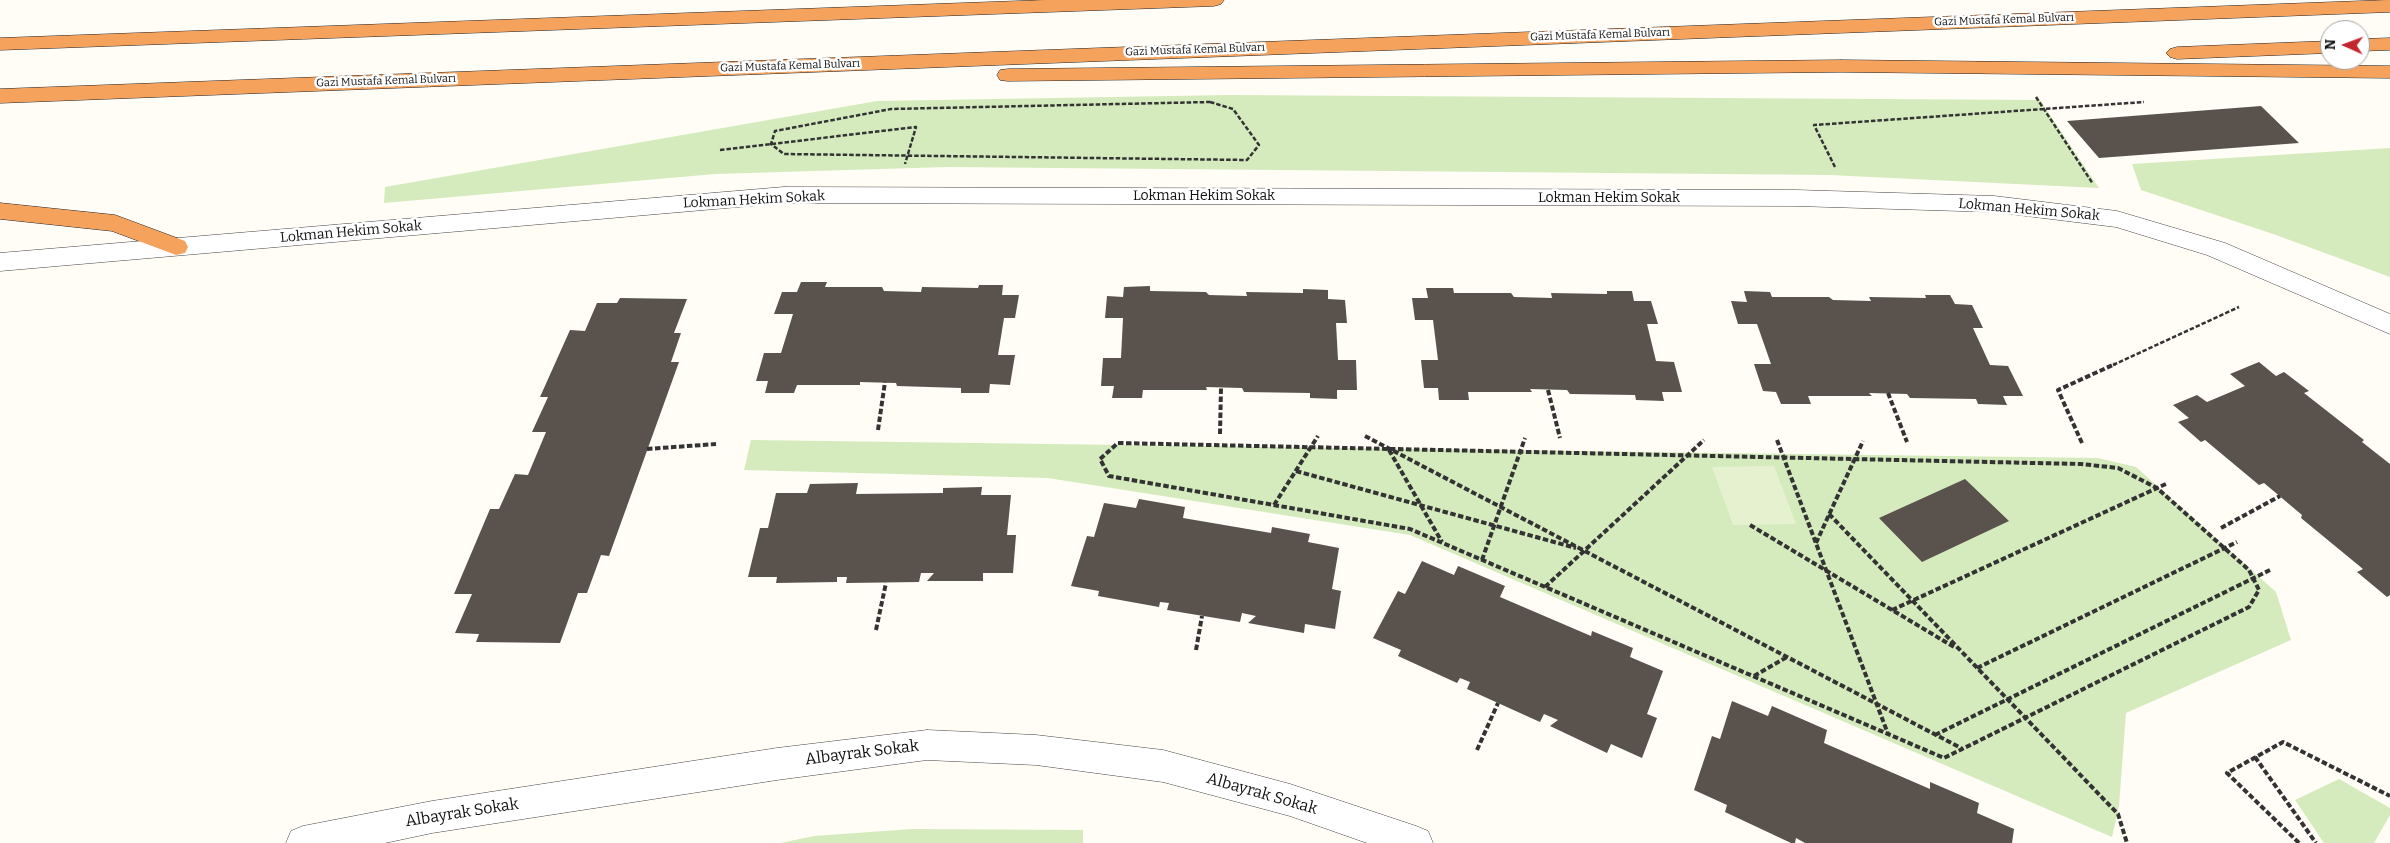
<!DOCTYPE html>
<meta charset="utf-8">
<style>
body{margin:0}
#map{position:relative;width:2390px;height:843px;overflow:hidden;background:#fffdf5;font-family:Bitter,serif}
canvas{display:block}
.north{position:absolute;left:2320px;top:20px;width:50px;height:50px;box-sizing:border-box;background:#fff;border:1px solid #a0a0a0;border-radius:50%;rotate:272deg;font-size:14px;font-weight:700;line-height:20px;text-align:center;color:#111}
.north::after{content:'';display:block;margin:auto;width:18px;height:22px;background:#c4262e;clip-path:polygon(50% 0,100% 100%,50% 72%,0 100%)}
</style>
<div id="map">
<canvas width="2390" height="843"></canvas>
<div class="north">N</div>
</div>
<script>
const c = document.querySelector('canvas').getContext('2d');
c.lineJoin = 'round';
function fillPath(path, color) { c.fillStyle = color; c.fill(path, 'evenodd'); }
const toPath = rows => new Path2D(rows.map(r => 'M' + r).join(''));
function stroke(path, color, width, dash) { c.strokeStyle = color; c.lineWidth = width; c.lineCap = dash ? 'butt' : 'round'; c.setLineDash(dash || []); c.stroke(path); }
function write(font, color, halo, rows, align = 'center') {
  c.font = font + ' Bitter,serif'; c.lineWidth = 5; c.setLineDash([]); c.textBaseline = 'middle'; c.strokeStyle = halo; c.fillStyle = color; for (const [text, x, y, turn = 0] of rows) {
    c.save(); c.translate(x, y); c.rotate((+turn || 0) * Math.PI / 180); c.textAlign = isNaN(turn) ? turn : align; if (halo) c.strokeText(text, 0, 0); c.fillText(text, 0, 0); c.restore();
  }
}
const green = toPath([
 [1230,95,2040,100,2099,188,1830,175,948,167,715,174,384,203,385,187,877,101],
 [2390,148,2390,277,2276,235,2141,190,2132,164],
 [751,440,2098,458,2136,467,2276,592,2291,640,2126,713,2119,806,2112,837,1410,535,1048,478,744,470],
 [2339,779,2390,808,2390,815,2374,843,2324,843,2295,800],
 [912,829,1083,830,1083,843,780,843,814,836]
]);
const pitch = toPath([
 [1774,466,1796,524,1733,525,1712,467]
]);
const building = toPath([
 [2261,106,2299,143,2099,158,2067,121],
 [801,282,827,282,825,287,882,287,884,291,921,292,922,287,978,288,979,285,1003,285,1002,295,1019,295,1015,318,1004,318,998,355,1015,355,1010,385,990,384,989,393,961,393,961,388,897,386,896,383,860,382,860,385,797,385,794,393,765,393,768,381,756,381,764,353,781,353,793,314,774,314,782,292,797,292],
 [1150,286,1150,291,1206,292,1209,295,1247,296,1246,292,1303,293,1303,289,1328,290,1328,299,1345,300,1347,323,1336,323,1338,360,1356,360,1357,390,1337,390,1337,399,1310,398,1310,393,1244,392,1242,388,1206,387,1207,390,1143,390,1142,398,1112,398,1114,386,1101,386,1103,358,1121,358,1123,318,1105,318,1107,296,1123,297,1124,287],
 [1426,288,1453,288,1454,293,1511,293,1514,297,1552,298,1551,293,1607,294,1607,291,1632,291,1634,301,1651,301,1658,324,1647,324,1656,361,1674,362,1682,392,1662,392,1664,401,1636,400,1635,395,1570,394,1567,390,1530,389,1532,392,1468,392,1469,400,1439,400,1438,388,1424,388,1421,360,1438,360,1433,320,1415,320,1412,298,1428,298],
 [1744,291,1770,292,1772,297,1829,297,1833,300,1871,301,1869,297,1926,298,1925,295,1950,295,1955,304,1972,305,1983,328,1973,328,1990,365,2008,366,2023,396,2003,396,2007,405,1978,404,1976,399,1910,398,1907,394,1869,393,1872,396,1808,396,1811,404,1781,404,1776,392,1763,391,1754,364,1771,364,1757,324,1738,324,1731,301,1747,302],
 [620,298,687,299,674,333,681,333,671,362,679,362,609,556,601,555,587,593,578,593,560,643,476,642,479,634,455,633,472,594,454,594,490,509,499,509,515,474,528,475,546,432,532,432,548,397,540,397,570,330,585,331,597,303,617,303],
 [2259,362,2276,376,2284,372,2309,391,2304,393,2364,440,2362,442,2390,464,2390,595,2387,597,2357,572,2363,569,2301,518,2302,515,2264,483,2259,485,2205,440,2201,442,2178,422,2189,418,2173,405,2197,395,2207,402,2245,386,2230,374],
 [1965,479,2009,521,1922,562,1879,518],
 [858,483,856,494,943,493,943,488,982,487,981,495,1011,495,1007,535,1016,535,1013,573,983,573,983,581,927,581,934,573,921,573,919,582,846,583,847,577,837,577,837,582,776,583,777,577,748,577,760,528,768,528,776,493,807,493,810,484],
 [1139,499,1185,507,1183,518,1271,533,1272,527,1310,534,1308,542,1339,548,1332,589,1341,591,1335,629,1305,624,1304,633,1248,623,1256,616,1242,613,1240,622,1167,610,1169,603,1160,602,1159,607,1098,596,1099,591,1071,586,1087,536,1094,537,1104,503,1136,508],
 [1422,561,1454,575,1458,566,1505,586,1500,597,1591,636,1592,631,1633,648,1630,657,1663,671,1647,714,1657,718,1642,758,1611,744,1607,753,1550,726,1558,720,1544,714,1540,722,1467,689,1470,682,1460,678,1457,683,1398,656,1401,650,1373,638,1398,591,1405,594],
 [1732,701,1768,716,1772,706,1827,730,1824,743,1930,789,1930,782,1979,803,1977,813,2014,829,2012,843,1805,843,1796,838,1795,843,1791,843,1725,812,1727,805,1694,790,1712,736,1720,739]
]);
const pathFar1 = toPath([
 [2036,97,2093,184],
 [1210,102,1233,109,1259,145,1247,160,784,154,771,144,775,131,891,109,1210,102],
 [720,150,916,127,905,164],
 [1835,167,1814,125,2144,102],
 [2113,365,2239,307]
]);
const path = toPath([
 [1548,390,1560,438],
 [1888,393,1907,442],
 [878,430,885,382],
 [1220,434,1221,388],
 [1365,436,1961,748],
 [1777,440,1888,734],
 [1118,443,2081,464,2118,468,2157,488,2249,570,2259,590,2249,607,1944,758,1410,529,1109,476,1100,459,1118,443],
 [2082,443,2058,390,2115,364],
 [647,449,716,444],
 [1389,450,1442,542],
 [1296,471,1576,548],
 [1274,505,1318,436],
 [1829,514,2118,814,2127,843],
 [1750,525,1954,647],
 [2221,528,2280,496],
 [1816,543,1863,441],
 [1482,560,1525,438],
 [1545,587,1704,440],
 [1892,610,2168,483],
 [876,630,886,583],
 [1196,650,1202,616],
 [1977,668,2237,542],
 [1754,676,1787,657],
 [1935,735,2270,570],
 [1477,750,1498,703],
 [2255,757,2316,843],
 [2299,843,2227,773,2283,742,2390,796]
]);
const minor = toPath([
 [784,187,1796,190,1994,196,2117,211,2225,243,2390,314,2390,334,2207,255,2116,227,1994,212,1796,206,784,203,0,271,0,253,784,187],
 [927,730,1036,735,1163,750,1290,784,1416,826,1428,831,1433,843,1367,843,1290,816,1163,782,1036,765,927,760,777,780,432,833,385,843,286,843,291,831,303,826,432,801,777,748,927,730]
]);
const highway = toPath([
 [1046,0,1224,0,1221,4,1214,6,0,50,0,38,1046,0],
 [2388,0,2390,0,2390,12,0,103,0,89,2388,0],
 [2390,38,2390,50,2360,51,2360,39,2390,38],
 [2330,41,2330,53,2177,59,2170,57,2166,53,2170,49,2177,47,2330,41],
 [1841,60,2390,66,2390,78,1841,72,1008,81,1000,80,997,75,1000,70,1008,69,1841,60],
 [0,203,115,215,185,241,188,247,185,253,176,255,112,231,0,219,0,203]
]);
const farStreetnames = [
 ["Gazi Mustafa Kemal Bulvarı",2004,20,-2],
 ["Gazi Mustafa Kemal Bulvarı",1600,35,-2],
 ["Gazi Mustafa Kemal Bulvarı",1195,50,-2],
 ["Gazi Mustafa Kemal Bulvarı",790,66,-2],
 ["Gazi Mustafa Kemal Bulvarı",386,81,-2]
];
const streetNames = [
 ["Lokman Hekim Sokak",1204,196],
 ["Lokman Hekim Sokak",1609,198],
 ["Lokman Hekim Sokak",754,200,-3],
 ["Lokman Hekim Sokak",2029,210,5],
 ["Lokman Hekim Sokak",351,232,-5]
];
const nearStreetnames = [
 ["Albayrak Sokak",862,753,-7],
 ["Albayrak Sokak",1262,794,16],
 ["Albayrak Sokak",462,813,-9]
];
fillPath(green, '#d5ebbd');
fillPath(pitch, '#e6f2cf');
fillPath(building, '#5a524d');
stroke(minor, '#444', 1);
stroke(highway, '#222', 1);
stroke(pathFar1, '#333', 2.5, [4.5, 2]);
stroke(path, '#333', 4, [5.5, 2.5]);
fillPath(minor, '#fff');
fillPath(highway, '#f5a25d');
write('11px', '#111', '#fff', farStreetnames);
write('14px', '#111', '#fff', streetNames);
write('16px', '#111', '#fff', nearStreetnames);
</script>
